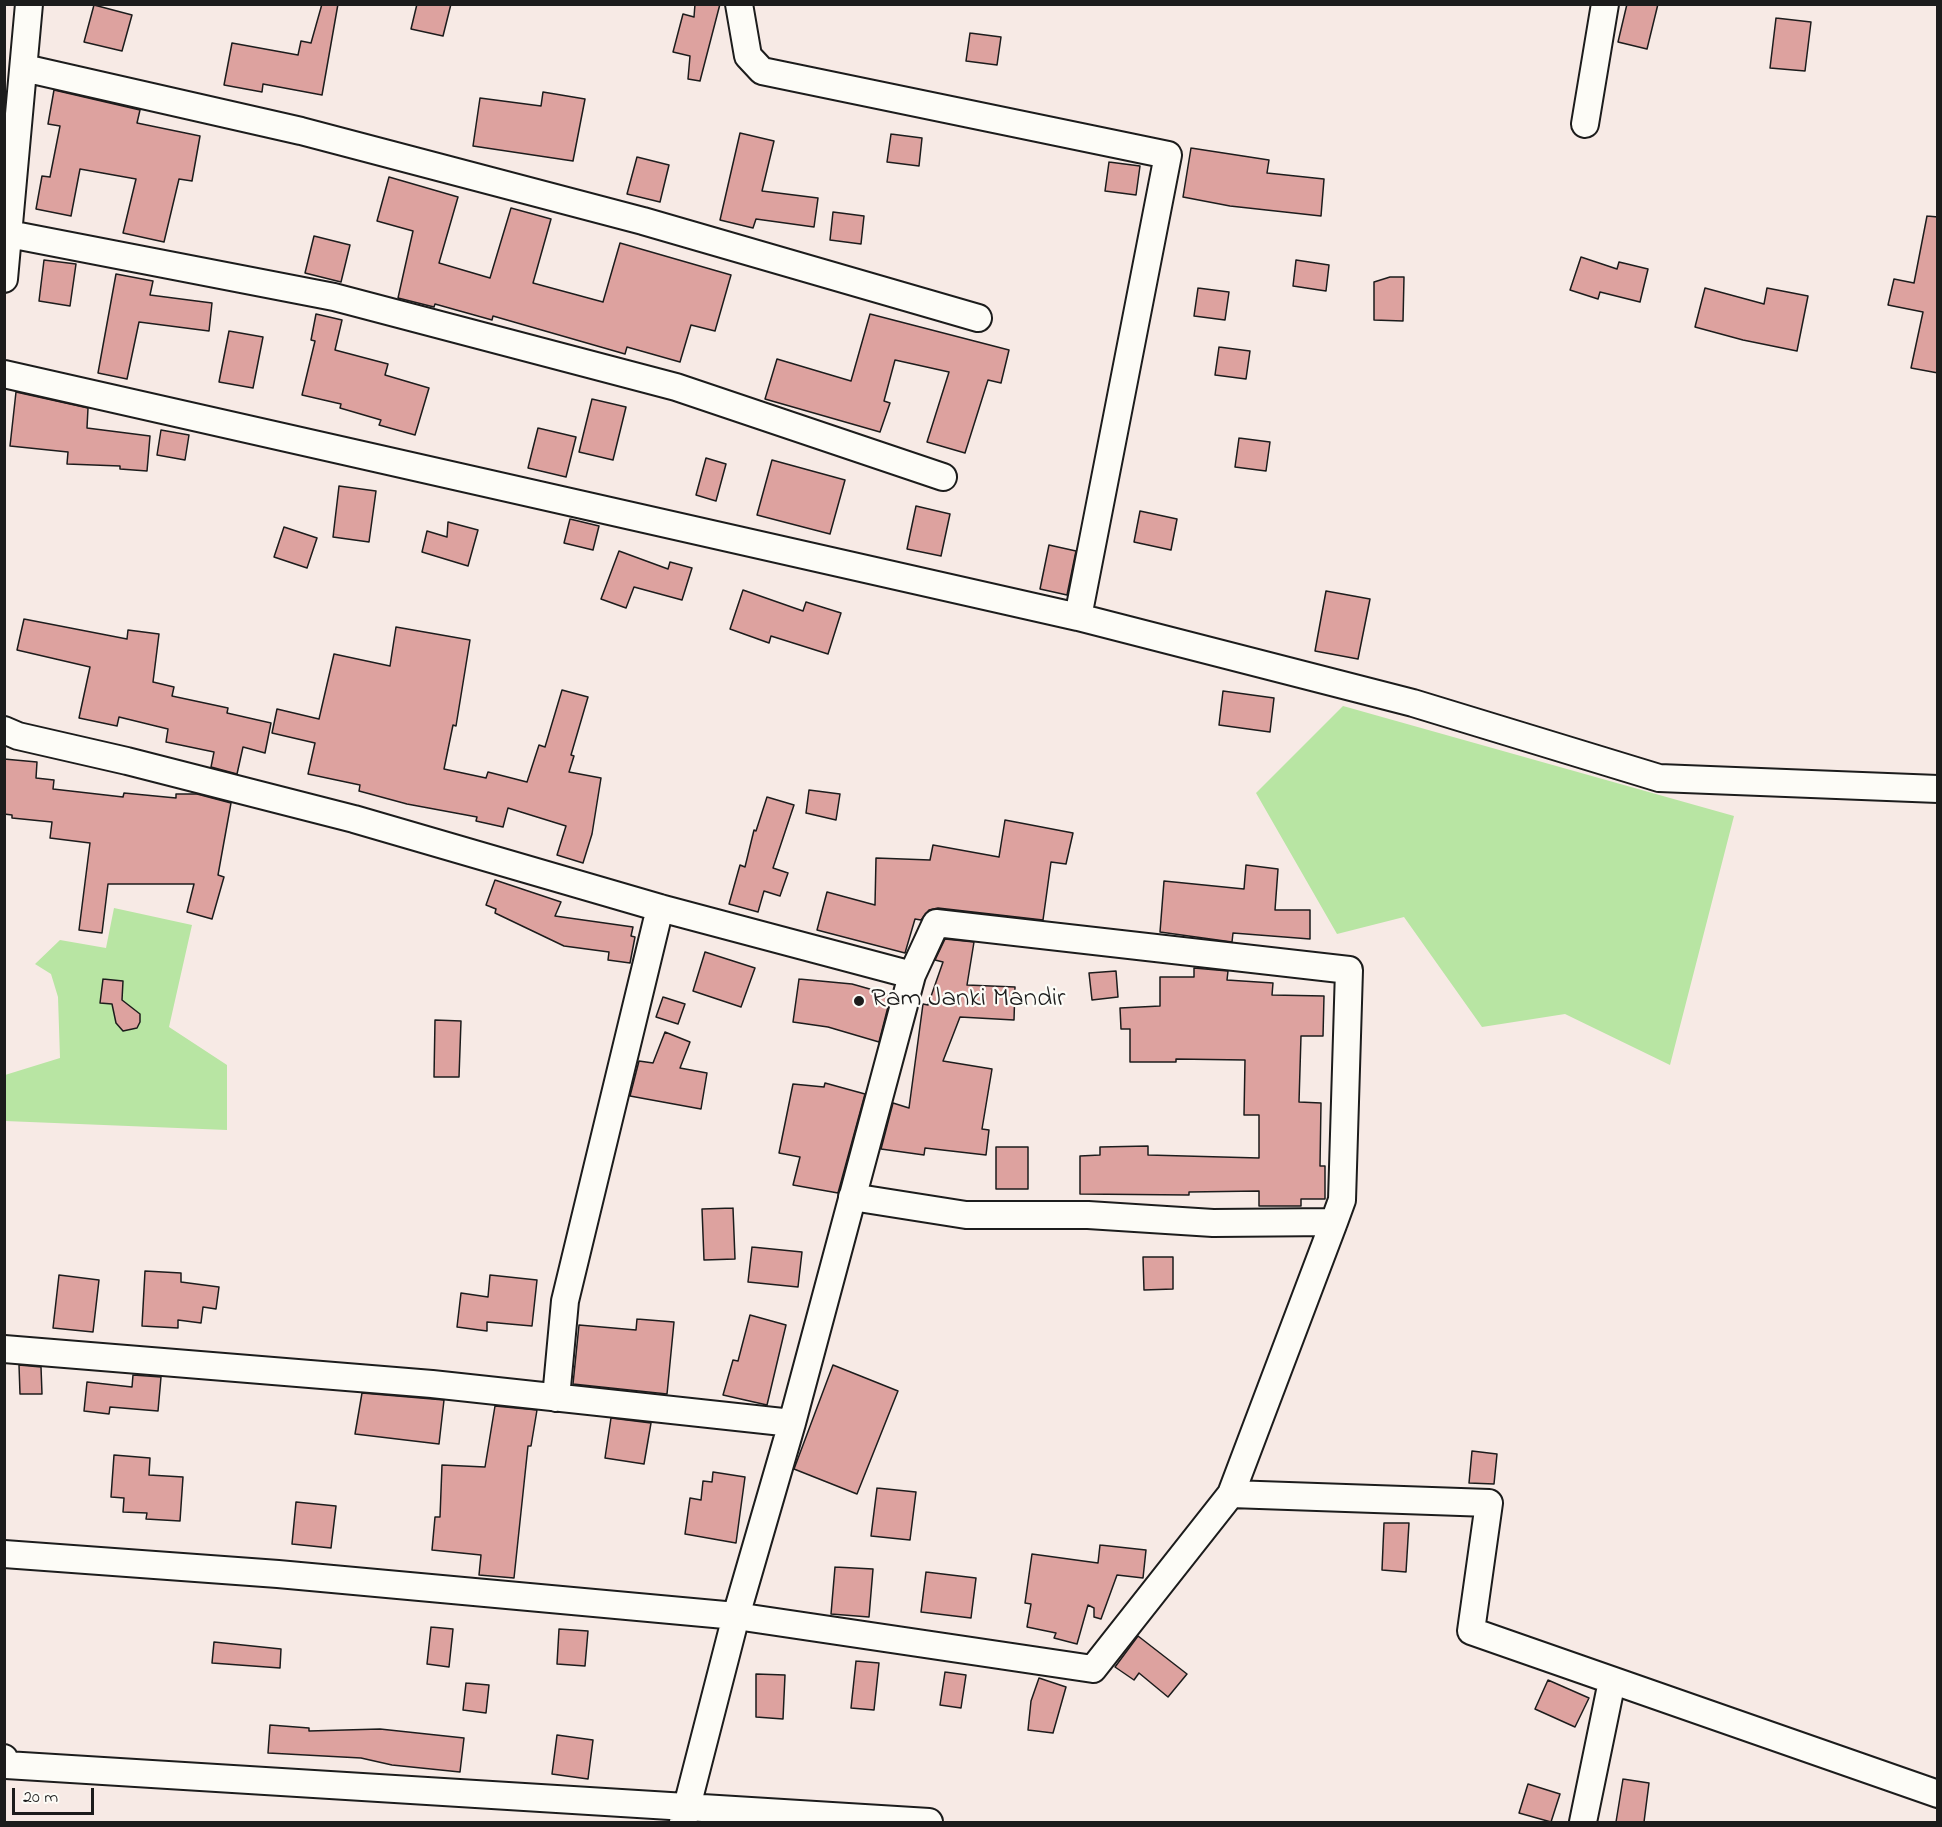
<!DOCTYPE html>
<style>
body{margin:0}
#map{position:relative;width:1942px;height:1827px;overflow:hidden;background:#f7eae5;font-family:"Indie Flower",sans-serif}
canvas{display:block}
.frame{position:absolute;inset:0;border:6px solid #1c1c1c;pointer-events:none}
.scale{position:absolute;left:12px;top:1788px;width:82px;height:27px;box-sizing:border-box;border:3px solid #1c1c1c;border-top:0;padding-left:8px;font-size:18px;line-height:21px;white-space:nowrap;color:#1c1c1c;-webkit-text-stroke:4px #fdfcf7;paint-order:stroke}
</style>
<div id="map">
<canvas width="1942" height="1827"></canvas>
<div class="frame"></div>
<div class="scale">20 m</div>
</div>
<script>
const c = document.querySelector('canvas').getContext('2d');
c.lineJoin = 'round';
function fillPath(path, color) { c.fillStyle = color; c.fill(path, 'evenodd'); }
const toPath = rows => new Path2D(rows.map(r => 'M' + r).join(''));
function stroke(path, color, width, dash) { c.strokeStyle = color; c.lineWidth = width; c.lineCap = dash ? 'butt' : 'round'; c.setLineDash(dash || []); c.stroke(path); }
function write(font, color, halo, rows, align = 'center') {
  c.font = font + ' "Indie Flower",sans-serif'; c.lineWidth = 4.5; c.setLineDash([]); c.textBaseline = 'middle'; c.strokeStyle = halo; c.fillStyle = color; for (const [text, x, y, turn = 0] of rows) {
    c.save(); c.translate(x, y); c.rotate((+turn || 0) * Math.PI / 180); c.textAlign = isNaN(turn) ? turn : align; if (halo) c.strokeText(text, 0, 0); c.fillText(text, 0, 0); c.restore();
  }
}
const green = toPath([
 [1343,706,1734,816,1670,1065,1565,1014,1482,1027,1404,917,1337,934,1256,793],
 [114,908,192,925,169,1027,227,1065,227,1130,5,1121,5,1075,60,1058,58,997,51,974,35,964,60,940,106,948]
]);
const building = toPath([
 [322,4,338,4,322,95,263,84,262,92,224,85,232,43,298,55,301,41,311,43,322,4],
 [417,4,451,4,443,36,411,29,417,4],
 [695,4,720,4,700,81,688,79,690,56,673,52,683,14,694,17,695,4],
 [1627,4,1658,4,1647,49,1618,42,1627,4],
 [94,5,132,15,122,51,84,42,94,5],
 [1776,18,1811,22,1805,71,1770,68,1776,18],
 [970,33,1001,37,997,65,966,61,970,33],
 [54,90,140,110,137,123,200,136,192,181,179,179,164,242,123,233,136,179,80,169,71,216,36,209,42,176,50,177,60,126,48,124,54,90],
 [543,92,585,99,573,161,473,146,480,98,541,106,543,92],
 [740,133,774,141,762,191,818,198,814,227,756,219,753,228,720,220,740,133],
 [891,134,922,138,919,166,887,162,891,134],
 [1191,148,1269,160,1267,173,1324,179,1321,216,1230,206,1183,197,1191,148],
 [637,157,669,165,660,202,627,194,637,157],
 [1109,162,1140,166,1136,195,1105,191,1109,162],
 [389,177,458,197,439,263,490,278,511,208,551,219,533,283,603,302,620,243,731,275,715,331,691,325,680,362,627,347,625,354,493,316,492,320,435,304,434,307,398,298,413,231,377,221,389,177],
 [833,212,864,216,861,244,830,240,833,212],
 [1927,216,1938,217,1938,373,1911,368,1923,312,1888,305,1894,279,1914,283,1927,216],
 [314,236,350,245,341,282,305,273,314,236],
 [1581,257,1617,269,1619,262,1648,269,1640,302,1600,292,1598,299,1570,290,1581,257],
 [44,260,76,264,70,306,39,301,44,260],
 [1296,260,1329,265,1326,291,1293,286,1296,260],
 [116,274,153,281,150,295,212,303,209,331,139,322,127,379,98,373,116,274],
 [1390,277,1404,277,1403,321,1374,320,1374,282,1390,277],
 [1198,288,1229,292,1225,320,1194,316,1198,288],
 [1705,288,1764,304,1767,288,1808,296,1797,351,1743,340,1695,327,1705,288],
 [316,314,342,320,335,350,388,364,385,375,429,388,415,435,379,425,381,420,340,408,341,404,302,395,315,341,311,340,316,314],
 [870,314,1009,350,1001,383,988,380,965,453,927,442,949,372,895,360,884,401,890,403,880,432,765,399,777,359,851,381,870,314],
 [229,331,263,337,253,388,219,382,229,331],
 [1219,347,1250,351,1246,379,1215,375,1219,347],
 [16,392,88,408,87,428,150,436,147,471,120,469,120,466,67,464,68,452,10,446,16,392],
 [592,399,626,407,613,460,579,452,592,399],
 [538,428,576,437,566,477,528,468,538,428],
 [161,430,189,435,185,460,157,455,161,430],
 [1239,438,1270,442,1266,471,1235,467,1239,438],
 [706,458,726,464,716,501,696,495,706,458],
 [772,460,845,480,830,534,757,515,772,460],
 [339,486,376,491,369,542,333,537,339,486],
 [916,506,950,514,941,556,907,549,916,506],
 [1140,511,1177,519,1171,550,1134,542,1140,511],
 [570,519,599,526,593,550,564,543,570,519],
 [448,522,478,530,468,566,422,552,427,531,447,537,448,522],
 [284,527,317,538,307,568,274,557,284,527],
 [1049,545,1076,551,1067,595,1040,589,1049,545],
 [619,551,668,569,670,562,692,568,682,600,634,587,626,608,601,599,619,551],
 [743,590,803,611,806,602,841,613,828,654,771,636,769,643,730,629,743,590],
 [1326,591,1370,599,1358,659,1315,651,1326,591],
 [24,619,127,639,128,630,159,634,153,682,174,687,172,696,228,708,227,713,271,723,265,753,243,747,237,774,211,767,214,752,166,742,168,729,119,717,117,726,79,718,90,667,17,650,24,619],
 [396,627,470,640,456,726,453,725,444,769,486,778,488,772,527,782,539,745,545,747,562,690,588,697,571,755,574,756,569,772,601,778,592,834,583,863,557,855,566,826,508,808,503,827,476,821,477,817,407,804,359,791,360,785,308,774,315,743,272,733,277,709,319,719,334,654,390,666,396,627],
 [1223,691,1274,698,1270,732,1219,725,1223,691],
 [4,759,37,762,36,778,54,780,53,789,123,797,124,793,176,798,176,794,197,794,231,803,218,875,224,877,212,919,187,912,194,884,108,884,102,933,79,930,90,843,50,838,52,822,12,818,12,815,4,814,4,759],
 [809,790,840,794,836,820,806,813,809,790],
 [767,797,794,805,773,868,788,873,780,896,764,891,758,912,729,904,740,865,745,867,754,830,756,831,767,797],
 [1005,820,1073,833,1066,864,1051,862,1043,920,938,908,929,910,921,920,915,919,905,953,817,930,827,892,875,905,876,858,930,860,933,845,999,857,1005,820],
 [1246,865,1278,869,1275,910,1310,910,1310,939,1233,933,1232,942,1160,932,1164,881,1244,889,1246,865],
 [495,880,561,902,555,916,633,927,631,936,635,937,630,963,608,960,609,952,564,946,495,913,496,909,486,905,495,880],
 [945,939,974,942,967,985,1015,987,1014,1020,960,1017,943,1061,992,1069,982,1129,989,1130,986,1155,925,1148,924,1155,881,1149,893,1103,909,1108,923,1004,928,1005,943,962,935,960,945,939],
 [705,952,755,968,741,1007,693,991,705,952],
 [1194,968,1228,971,1227,980,1273,983,1272,995,1324,996,1323,1036,1301,1036,1299,1102,1321,1103,1320,1166,1325,1166,1325,1199,1301,1199,1301,1206,1259,1206,1259,1191,1189,1192,1189,1195,1080,1194,1080,1156,1100,1155,1100,1147,1148,1146,1148,1155,1259,1158,1259,1115,1244,1115,1245,1060,1176,1059,1176,1062,1130,1062,1130,1029,1121,1029,1120,1008,1160,1006,1160,977,1194,977,1194,968],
 [1116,971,1118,997,1092,1000,1089,973,1116,971],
 [103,979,123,981,122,1000,140,1014,140,1022,137,1028,123,1031,116,1023,112,1004,100,1003,103,979],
 [799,979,852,984,891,995,879,1042,828,1027,793,1022,799,979],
 [663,997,685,1004,678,1024,656,1017,663,997],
 [435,1020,461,1021,459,1077,434,1077,435,1020],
 [665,1032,690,1042,680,1068,707,1073,701,1109,630,1096,639,1061,653,1063,665,1032],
 [825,1083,865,1094,838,1193,793,1185,800,1157,779,1153,793,1084,824,1087,825,1083],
 [996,1147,1028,1147,1028,1189,996,1189,996,1147],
 [733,1208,735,1259,704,1260,702,1209,733,1208],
 [752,1247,802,1252,798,1287,748,1282,752,1247],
 [1143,1257,1173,1257,1173,1289,1144,1290,1143,1257],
 [145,1271,181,1273,181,1282,219,1287,216,1309,203,1307,201,1323,178,1320,178,1328,142,1326,145,1271],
 [59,1275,99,1280,93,1332,53,1328,59,1275],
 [490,1275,537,1280,532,1326,487,1322,487,1331,457,1327,461,1293,488,1297,490,1275],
 [750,1315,786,1325,767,1405,723,1395,733,1360,738,1361,750,1315],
 [637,1319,674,1322,667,1394,573,1384,579,1325,636,1330,637,1319],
 [19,1365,41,1367,42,1394,20,1394,19,1365],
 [833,1365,898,1391,857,1494,794,1469,833,1365],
 [133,1375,161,1377,158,1411,110,1407,109,1414,84,1411,87,1382,132,1387,133,1375],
 [362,1393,444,1400,439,1444,355,1434,362,1393],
 [495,1406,537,1410,531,1446,528,1446,514,1578,479,1575,481,1555,432,1550,435,1517,440,1517,442,1465,485,1467,495,1406],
 [611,1418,651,1423,644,1464,605,1458,611,1418],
 [1472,1451,1497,1454,1494,1484,1469,1483,1472,1451],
 [114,1455,150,1458,149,1475,183,1477,180,1521,146,1519,147,1513,123,1512,124,1498,111,1497,114,1455],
 [713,1472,745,1477,736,1543,685,1534,690,1498,701,1500,703,1481,712,1482,713,1472],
 [877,1488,916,1492,910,1540,871,1536,877,1488],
 [296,1502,336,1506,331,1548,292,1544,296,1502],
 [1384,1523,1409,1523,1406,1572,1382,1570,1384,1523],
 [1100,1545,1146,1550,1143,1578,1117,1575,1101,1619,1094,1617,1094,1608,1088,1605,1077,1644,1054,1638,1056,1633,1027,1627,1031,1604,1025,1603,1032,1554,1098,1563,1100,1545],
 [835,1567,873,1569,869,1617,831,1614,835,1567],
 [926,1572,976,1578,971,1618,921,1612,926,1572],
 [431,1627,453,1629,449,1667,427,1664,431,1627],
 [559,1629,588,1631,585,1666,557,1664,559,1629],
 [1138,1636,1187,1674,1168,1697,1139,1673,1134,1680,1115,1667,1138,1636],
 [214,1642,281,1649,280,1668,212,1663,214,1642],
 [856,1661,879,1663,874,1710,851,1708,856,1661],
 [945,1672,966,1675,961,1708,940,1705,945,1672],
 [756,1674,785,1675,783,1719,756,1717,756,1674],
 [1039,1678,1066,1687,1053,1733,1028,1730,1031,1701,1039,1678],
 [1548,1680,1589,1698,1575,1727,1535,1709,1548,1680],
 [466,1683,489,1685,486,1713,463,1710,466,1683],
 [270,1725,309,1728,309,1731,380,1729,464,1738,460,1772,392,1765,361,1758,268,1753,270,1725],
 [557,1735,593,1740,588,1779,552,1774,557,1735],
 [1623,1779,1649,1783,1644,1822,1616,1822,1623,1779],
 [1528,1784,1560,1794,1551,1822,1519,1813,1528,1784]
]);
const street = toPath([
 [739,4,748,56,762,71,1168,155,1078,617],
 [24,68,301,131,643,221,978,318],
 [1585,124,1605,4],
 [9,234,334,297,676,387,943,477],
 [4,279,29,4],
 [4,374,1078,617,1413,703,1659,778,1938,789],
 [4,730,18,736,127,761,354,819,660,908,912,975,936,923,1349,970,1342,1200,1334,1222,1231,1494,1093,1669,736,1616,278,1574,4,1554],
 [852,1197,966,1215,1088,1215,1213,1223,1334,1222],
 [4,1349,432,1384,792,1423],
 [556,1398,565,1301,660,908],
 [1231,1494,1489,1503,1471,1631,1938,1794],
 [4,1758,6,1765,929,1822],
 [683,1822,736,1616,792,1423,912,975],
 [1583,1822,1612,1681]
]);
const markers = [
 [859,1001,6,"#1c1c1c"]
];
const poiNames = [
 ["Ram Janki Mandir",871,1001]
];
fillPath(green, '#b8e5a3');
fillPath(building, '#dda29f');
stroke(building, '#1c1c1c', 1.5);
stroke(street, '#1c1c1c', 30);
stroke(street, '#fdfcf7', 26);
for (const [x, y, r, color] of markers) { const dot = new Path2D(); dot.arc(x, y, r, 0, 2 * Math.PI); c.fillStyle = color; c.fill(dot); stroke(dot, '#fdfcf7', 2); }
write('27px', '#1c1c1c', '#fdfcf7', poiNames, 'left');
</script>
